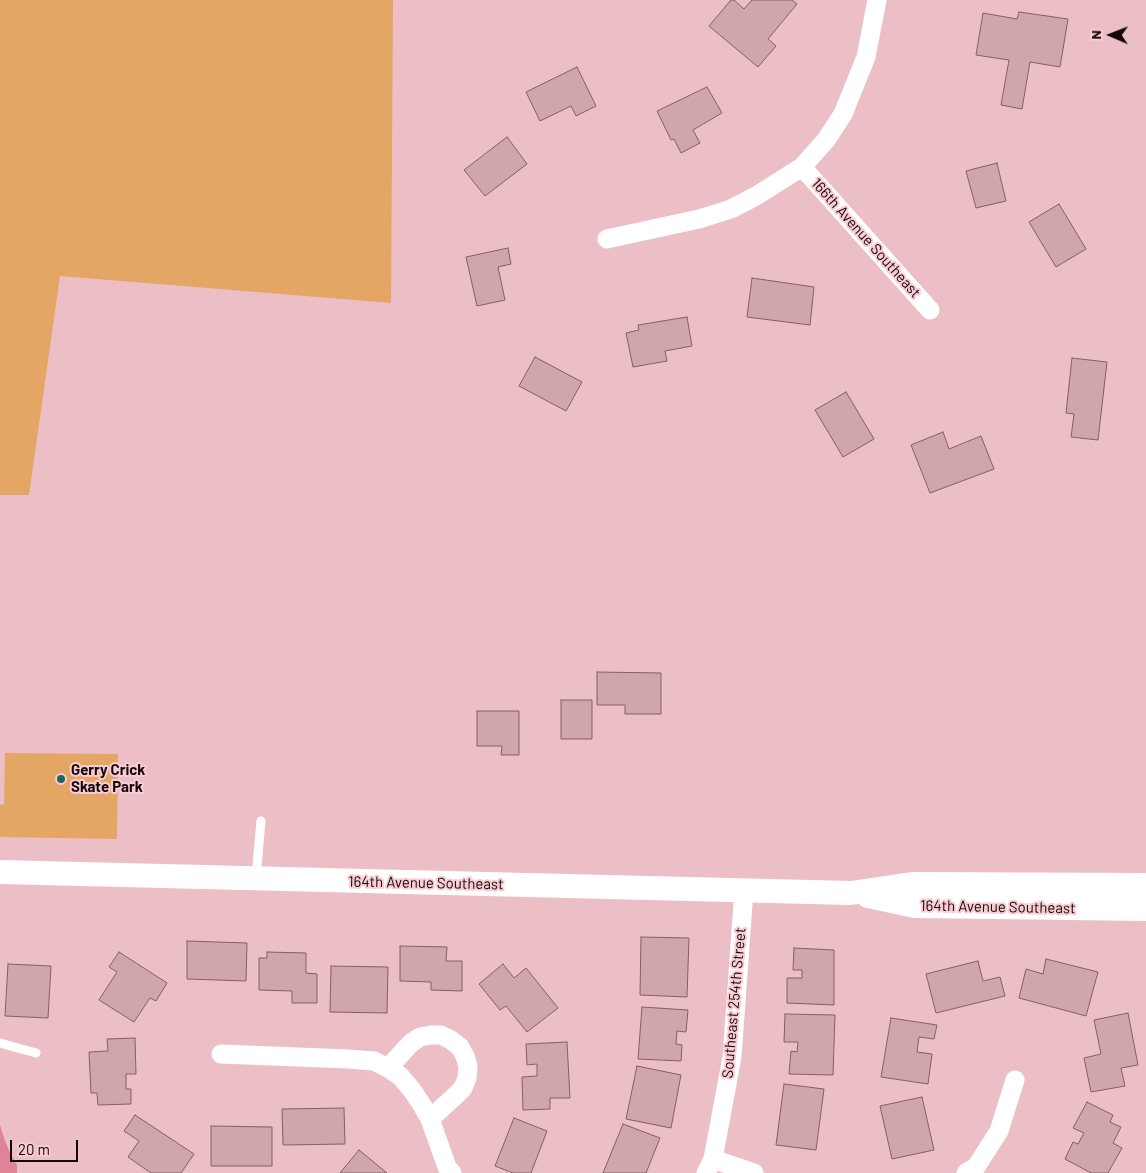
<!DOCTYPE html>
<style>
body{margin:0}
#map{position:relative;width:1146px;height:1173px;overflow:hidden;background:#ecbfc7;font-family:Barlow,sans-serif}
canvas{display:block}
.north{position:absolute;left:1086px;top:10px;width:50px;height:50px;-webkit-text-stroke:4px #f9ccd3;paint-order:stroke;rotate:271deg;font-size:14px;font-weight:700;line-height:20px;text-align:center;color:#15070a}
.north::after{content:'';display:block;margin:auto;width:18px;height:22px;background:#15070a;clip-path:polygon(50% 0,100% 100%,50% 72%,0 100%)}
.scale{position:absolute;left:10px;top:1140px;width:68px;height:22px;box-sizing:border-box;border:2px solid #15070a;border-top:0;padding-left:6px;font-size:15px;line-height:18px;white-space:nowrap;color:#15070a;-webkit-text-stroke:4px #f9ccd3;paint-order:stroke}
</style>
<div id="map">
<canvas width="1146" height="1173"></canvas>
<div class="north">N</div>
<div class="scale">20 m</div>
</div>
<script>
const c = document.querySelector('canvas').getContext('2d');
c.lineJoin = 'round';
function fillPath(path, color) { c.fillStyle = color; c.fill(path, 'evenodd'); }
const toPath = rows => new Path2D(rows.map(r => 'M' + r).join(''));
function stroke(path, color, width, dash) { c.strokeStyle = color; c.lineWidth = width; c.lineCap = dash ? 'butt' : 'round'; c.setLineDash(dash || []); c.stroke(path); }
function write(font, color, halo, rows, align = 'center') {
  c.font = font + ' Barlow,sans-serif'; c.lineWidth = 4; c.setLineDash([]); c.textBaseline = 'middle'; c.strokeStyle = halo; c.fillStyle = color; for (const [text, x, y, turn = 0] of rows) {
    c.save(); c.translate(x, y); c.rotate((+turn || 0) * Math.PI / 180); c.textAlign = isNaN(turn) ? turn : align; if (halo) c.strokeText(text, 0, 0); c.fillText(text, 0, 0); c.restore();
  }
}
const green = toPath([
 [0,0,393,0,391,303,60,276,29,495,0,495],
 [5,753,118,754,117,839,0,837,0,805,4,804]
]);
const water = toPath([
 [0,1125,4,1138,10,1153,17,1165,17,1173,0,1173]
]);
const building = toPath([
 [731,0,734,0,744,9,752,0,792,0,797,4,768,39,776,46,758,67,709,26,731,0],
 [1019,12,1068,19,1060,67,1030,62,1022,109,1001,105,1009,60,976,55,983,13,1017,19,1019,12],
 [577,67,596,106,576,116,571,106,540,121,526,92,577,67],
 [707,87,722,113,693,130,700,143,681,153,674,139,671,140,657,111,707,87],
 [507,137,527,164,485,196,464,170,507,137],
 [997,163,1006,201,976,208,966,171,997,163],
 [1059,204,1086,249,1056,267,1029,222,1059,204],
 [508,248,511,264,498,267,505,300,477,306,466,257,508,248],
 [752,278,814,287,810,325,747,317,752,278],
 [687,317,692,346,665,351,667,361,633,367,626,333,639,330,638,325,687,317],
 [535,357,582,382,566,411,519,386,535,357],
 [1072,358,1107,362,1098,440,1071,437,1074,414,1066,413,1072,358],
 [846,392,874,439,843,457,815,410,846,392],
 [943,432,949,449,981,436,994,469,930,493,911,445,943,432],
 [597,672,661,673,661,714,625,714,625,705,597,705,597,672],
 [561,700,592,700,592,739,561,739,561,700],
 [477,711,519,711,519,755,501,755,502,746,477,746,477,711],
 [641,937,689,938,687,997,640,995,641,937],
 [187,941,247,943,246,981,187,979,187,941],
 [400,946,447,947,446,961,462,961,462,991,431,990,431,982,400,981,400,946],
 [794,948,834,950,834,1005,787,1003,787,978,802,978,802,970,793,970,794,948],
 [119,952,167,983,156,1001,150,998,134,1022,99,1000,117,972,109,967,119,952],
 [267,952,306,953,306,973,317,974,317,1003,292,1003,292,991,259,990,259,958,267,958,267,952],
 [1046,959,1098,972,1086,1016,1019,998,1026,969,1043,974,1046,959],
 [978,961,983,981,1000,977,1005,996,936,1013,926,974,978,961],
 [8,964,51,966,48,1018,5,1016,8,964],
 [503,964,514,978,526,968,558,1008,527,1032,506,1006,500,1010,479,984,503,964],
 [331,966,388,967,387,1013,330,1012,331,966],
 [642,1007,688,1010,686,1032,677,1031,676,1044,682,1045,681,1061,638,1059,642,1007],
 [1128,1013,1138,1065,1121,1068,1125,1086,1091,1092,1084,1058,1101,1054,1094,1020,1128,1013],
 [785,1014,835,1015,833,1075,789,1074,791,1051,797,1052,798,1042,784,1042,785,1014],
 [891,1018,937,1025,934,1039,919,1037,917,1052,932,1054,928,1084,881,1077,891,1018],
 [135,1038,136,1074,126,1074,126,1089,131,1089,131,1104,98,1105,97,1093,91,1093,89,1052,108,1051,107,1039,135,1038],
 [567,1042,570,1098,550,1098,550,1109,523,1110,522,1077,537,1076,537,1064,527,1065,526,1044,567,1042],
 [637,1066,681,1075,671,1128,626,1119,637,1066],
 [784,1084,824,1089,816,1150,776,1145,784,1084],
 [922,1097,934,1150,892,1159,880,1106,922,1097],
 [1087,1102,1113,1115,1110,1122,1121,1127,1113,1143,1122,1148,1108,1173,1091,1173,1065,1159,1073,1142,1078,1144,1084,1133,1073,1128,1087,1102],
 [344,1108,345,1144,283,1145,282,1109,344,1108],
 [135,1115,194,1154,181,1173,151,1173,128,1157,139,1141,124,1131,135,1115],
 [514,1118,547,1131,531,1173,513,1173,495,1166,514,1118],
 [623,1124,660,1138,646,1173,603,1173,623,1124],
 [211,1126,272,1127,272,1166,211,1166,211,1126],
 [359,1150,387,1173,340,1173,359,1150]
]);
const service = toPath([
 [256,878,261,821],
 [0,1043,36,1053]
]);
const minor = toPath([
 [802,167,930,310],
 [607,239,699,219,731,209,756,196,802,167,826,140,843,114,866,57,877,0],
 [221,1054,348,1059,374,1061,388,1068,400,1076,412,1090,422,1105,430,1119,447,1167,452,1173],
 [388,1068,411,1043,420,1037,431,1035,441,1035,451,1040,460,1047,465,1056,468,1067,467,1078,463,1088,455,1096,430,1119],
 [713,1159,754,1173],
 [706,1173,713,1159,732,1057,744,890],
 [966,1173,976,1167,999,1131,1015,1080]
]);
const tertiary = toPath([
 [0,872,851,893,912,884,1146,885],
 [868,896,915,906,1146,909]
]);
const markers = [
 [61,779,5,"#1c6861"]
];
const streetNames = [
 ["166th Avenue Southeast",866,238,48],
 ["164th Avenue Southeast",426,883,1],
 ["164th Avenue Southeast",998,907,1],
 ["Southeast 254th Street",734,1003,-85]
];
const poiNames = [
 ["Gerry Crick",71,770],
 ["Skate Park",71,787]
];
fillPath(green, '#e3a664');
fillPath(water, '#de8496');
fillPath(building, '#d0a5ac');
stroke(building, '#855e65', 1);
stroke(service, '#fff', 9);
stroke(minor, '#fff', 19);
stroke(tertiary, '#fff', 24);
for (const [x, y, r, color] of markers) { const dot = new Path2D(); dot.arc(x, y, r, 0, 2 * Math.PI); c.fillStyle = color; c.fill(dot); stroke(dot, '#f9ccd3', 2); }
write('15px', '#15070a', '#f9ccd3', streetNames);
write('bold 15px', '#15070a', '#f9ccd3', poiNames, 'left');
</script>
